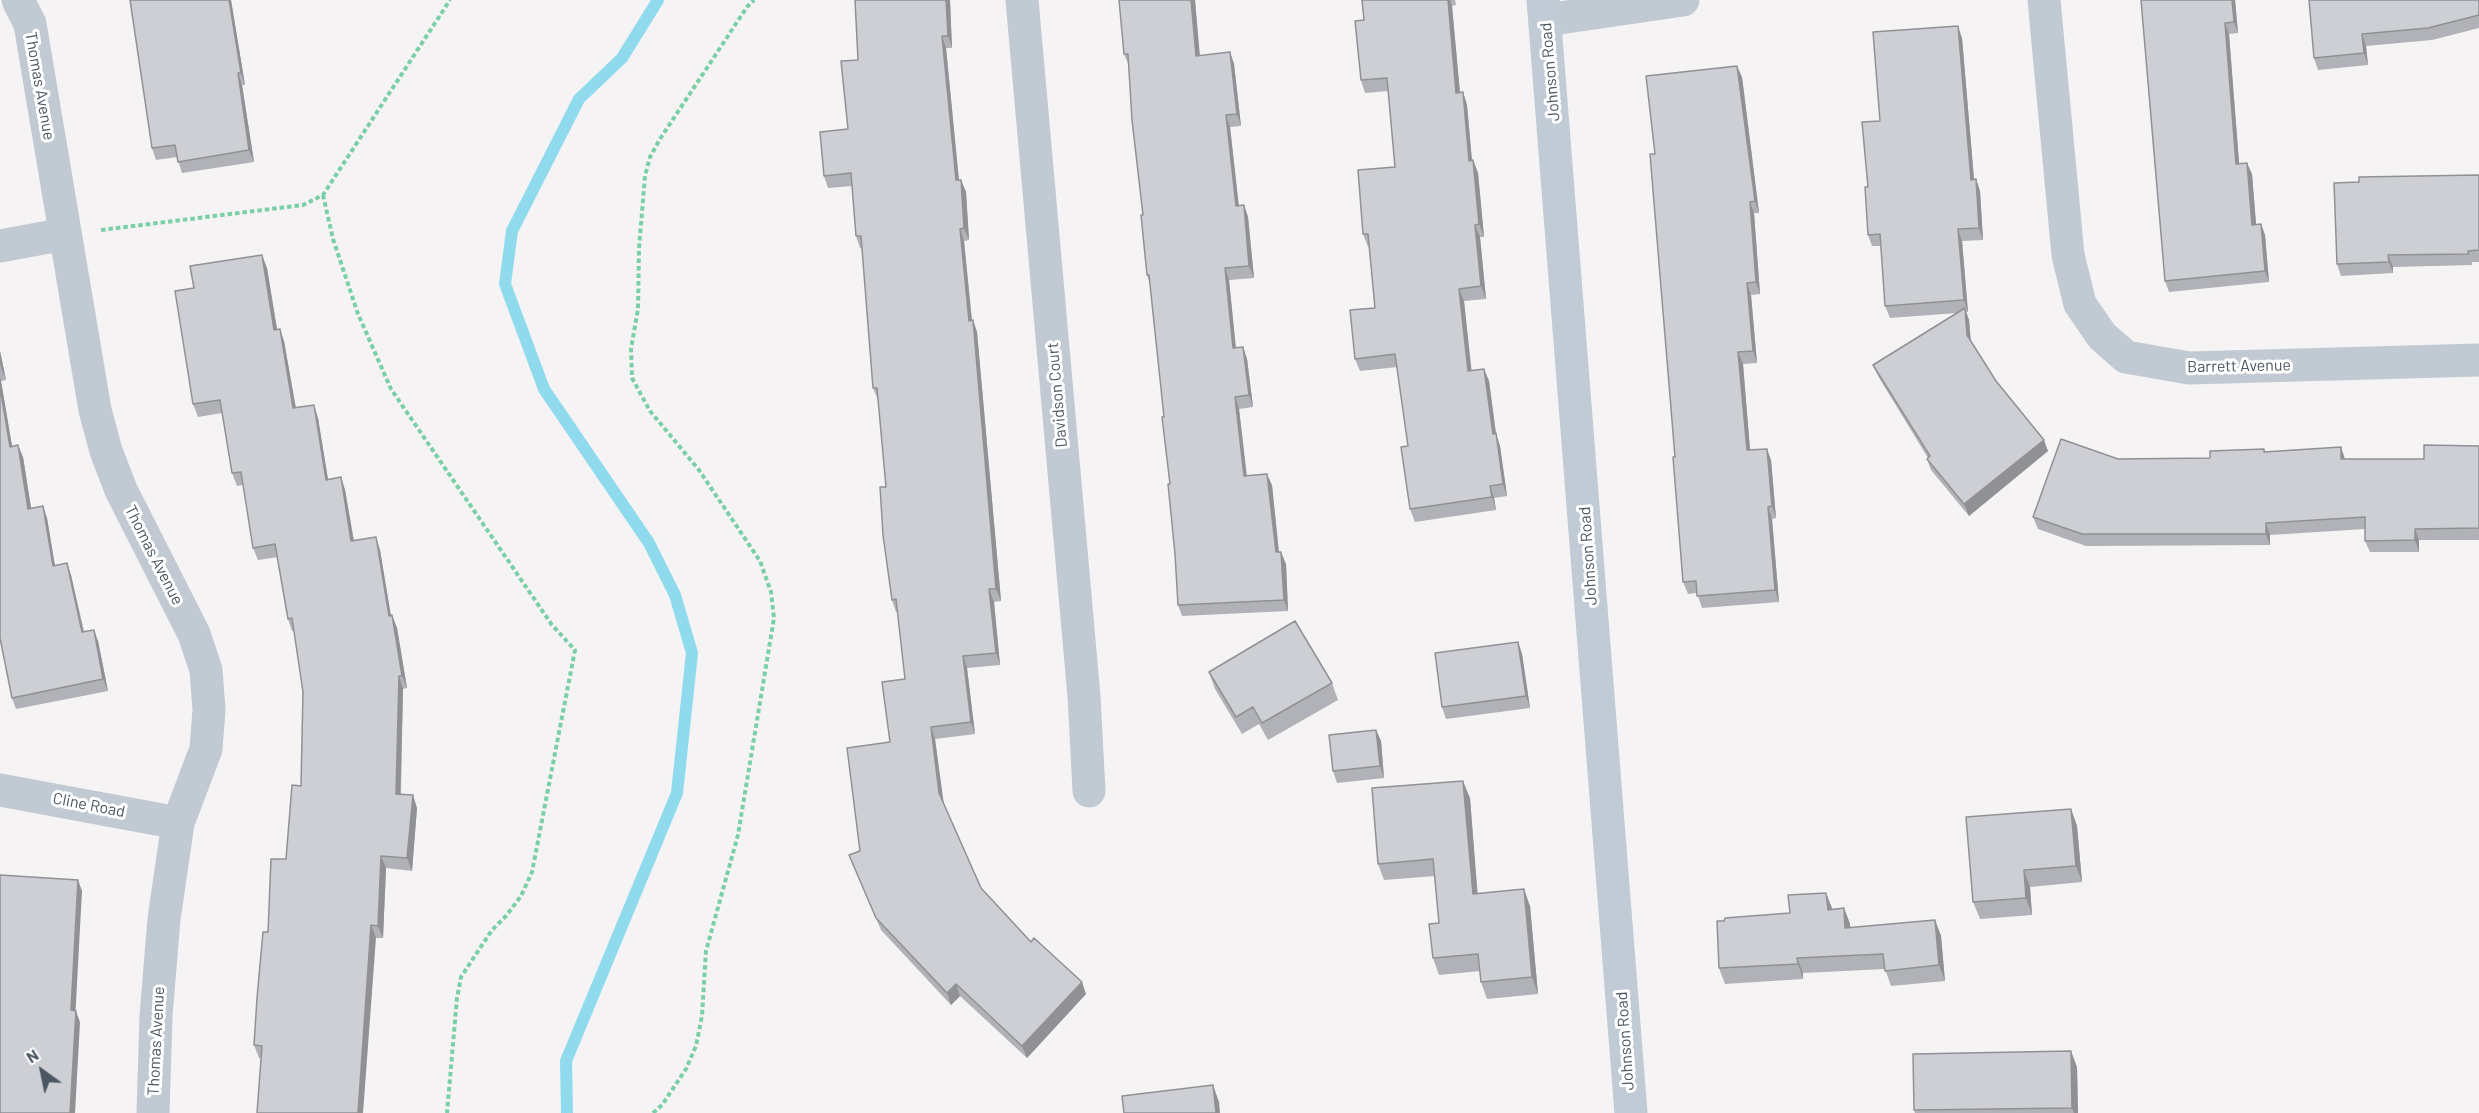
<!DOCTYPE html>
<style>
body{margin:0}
#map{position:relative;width:2479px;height:1113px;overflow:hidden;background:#f5f3f3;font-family:Barlow,sans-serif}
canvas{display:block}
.north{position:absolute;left:12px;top:1041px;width:60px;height:60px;-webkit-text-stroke:4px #fff;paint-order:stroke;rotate:327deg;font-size:16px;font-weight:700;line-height:24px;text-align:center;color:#4a5661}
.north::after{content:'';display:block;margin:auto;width:21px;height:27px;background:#4a5661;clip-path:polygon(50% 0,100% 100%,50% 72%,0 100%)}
</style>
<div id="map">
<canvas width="2479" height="1113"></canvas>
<div class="north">N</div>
</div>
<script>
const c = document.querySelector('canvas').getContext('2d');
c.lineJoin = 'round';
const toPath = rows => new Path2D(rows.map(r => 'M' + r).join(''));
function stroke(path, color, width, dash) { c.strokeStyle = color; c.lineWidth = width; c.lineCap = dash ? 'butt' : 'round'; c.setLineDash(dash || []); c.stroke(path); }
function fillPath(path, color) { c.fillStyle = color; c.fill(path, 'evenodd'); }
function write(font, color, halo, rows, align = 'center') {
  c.font = font + ' Barlow,sans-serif'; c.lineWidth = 6; c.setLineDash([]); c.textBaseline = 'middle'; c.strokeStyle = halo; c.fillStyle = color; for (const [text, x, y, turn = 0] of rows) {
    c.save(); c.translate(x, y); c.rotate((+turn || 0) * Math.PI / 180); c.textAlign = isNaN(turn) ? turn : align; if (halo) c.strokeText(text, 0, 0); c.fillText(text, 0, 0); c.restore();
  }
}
const stream = toPath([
 [567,1113,566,1061,677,793,692,653,675,595,649,543,544,389,505,284,512,231,579,99,622,58,658,0]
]);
const path = toPath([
 [323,195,333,239,358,314,391,389,552,625,575,650,532,872,521,896,506,916,492,930,461,977,457,998,447,1113],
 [101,230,303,205,323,195,450,0],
 [653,1113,662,1105,686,1069,696,1046,702,1016,706,951,738,835,774,618,771,592,760,561,699,470,650,411,632,378,631,349,638,309,639,248,645,176,650,157,660,139,747,7,754,0]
]);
const street = toPath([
 [18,0,30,24,95,410,106,451,121,490,194,634,206,670,209,710,206,749,178,823,164,919,156,1016,153,1113],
 [1022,0,1084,696,1089,791],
 [2044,0,2068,255,2080,304,2102,336,2126,357,2189,368,2479,360],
 [1546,20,1683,0],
 [0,246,65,234],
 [0,790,178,823]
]);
const secondary = toPath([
 [1543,0,1631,1113]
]);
const wall = toPath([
 [231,0,245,85,242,85,254,162,182,173,177,157,156,160,152,148],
 [855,0,950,0,952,48,946,48,959,180,961,180,966,192,969,240,964,241,972,320,973,320,977,332,1001,601,994,602,1000,665,967,668,975,734,935,739,943,802,981,888,1031,942,1086,994,1027,1058,960,996,951,1005,881,930,849,855,860,851,890,742,905,679,898,612,896,612,892,600,886,487,878,400,873,388,862,248,860,248,856,236,852,186,828,188,824,176,848,129,858,60],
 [1119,0,1195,0,1199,56,1230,52,1234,64,1241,126,1230,127,1239,206,1244,205,1248,217,1254,278,1229,280,1236,348,1243,347,1247,359,1253,407,1239,409,1247,476,1272,485,1279,552,1286,564,1288,611,1182,616,1178,605,1175,554,1164,417,1150,284,1147,275,1143,215,1129,66,1124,54],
 [1362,0,1455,0,1456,5,1452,6,1460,92,1463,92,1467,105,1472,160,1473,160,1478,173,1484,237,1480,237,1486,299,1464,301,1471,371,1484,369,1489,381,1496,434,1500,446,1507,496,1494,498,1496,510,1415,522,1410,509,1408,446,1397,367,1360,371,1355,359,1375,308,1369,247,1368,247,1363,234,1395,167,1388,91,1365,93,1361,80,1364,20],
 [2141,0,2235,0,2238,33,2229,34,2239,163,2252,174,2256,224,2261,224,2265,235,2269,282,2169,292,2165,281],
 [2309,0,2479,0,2479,28,2432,40,2366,46,2368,65,2318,70,2314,58],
 [1962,38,1974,179,1976,179,1980,191,1983,240,1962,241,1968,312,1966,312,1969,320,1971,341,1996,381,2048,451,1969,516,1931,470,1927,459,1928,458,1878,376,1873,365,1957,313,1890,318,1885,306,1881,246,1872,246,1868,235,1868,187,1880,121],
 [1742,77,1759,213,1754,213,1760,294,1751,295,1757,363,1743,364,1750,450,1771,460,1776,518,1772,519,1779,602,1702,608,1697,593,1688,594,1683,582,1655,154],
 [2479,175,2479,262,2472,262,2472,265,2393,267,2393,273,2341,276,2337,264],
 [267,268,277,329,284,341,296,408,318,418,328,479,341,477,345,490,354,541,380,550,391,616,392,615,397,628,407,688,403,689,401,794,417,808,412,871,386,868,383,938,376,938,261,1058,259,1058,254,1045,268,932,286,859,301,786,303,692,294,631,292,631,288,619,278,557,258,560,253,548,243,485,237,486,232,473,222,413,198,417,193,404,194,288],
 [0,351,6,380,1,381,12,446,23,457,31,508,47,518,55,566,71,575,84,631,98,641,108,691,16,709,12,698,1,643,0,643],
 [2479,446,2479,540,2419,540,2419,552,2370,552,2365,541,2365,529,2270,535,2270,545,2086,546,2038,529,2033,517,2118,459,2210,458,2264,449,2265,452,2345,459,2424,459],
 [1518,642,1522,654,1530,708,1446,719,1442,707],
 [1209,672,1332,683,1338,700,1268,740,1259,724,1242,734,1215,689],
 [1376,730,1381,741,1384,778,1337,783,1333,771],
 [1470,798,1477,893,1530,906,1538,994,1487,999,1481,982,1480,971,1439,975,1433,958,1439,923,1435,876,1384,880,1378,864],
 [2071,809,2077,826,2082,882,2030,887,2032,915,1980,919,1973,902],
 [1844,908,1850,924,1850,928,1935,920,1941,936,1945,981,1891,986,1885,969,1803,973,1803,979,1725,984,1719,968,1832,909],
 [2077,1067,2078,1113,1915,1113,1914,1110]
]);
const shadedWall = toPath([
 [229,0,231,0,245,85,241,73],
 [946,0,950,0,952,48,948,36],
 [1191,0,1195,0,1201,68,1196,56],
 [1448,0,1450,0,1452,6,1461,105,1456,93],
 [2232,0,2235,0,2238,33,2234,22],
 [2225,23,2229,34,2240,175,2236,164],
 [1958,26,1962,38,1975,191,1971,180],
 [2362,34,2366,46,2368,65,2364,53],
 [942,36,946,48,960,192,956,180],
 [1230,52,1234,64,1241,126,1237,114],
 [1737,66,1742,77,1759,213,1755,201],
 [238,73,242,85,254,162,249,150],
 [1463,92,1467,105,1473,173,1469,161],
 [1226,115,1230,127,1240,218,1236,206],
 [1473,160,1478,173,1484,237,1479,224],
 [2247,163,2252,174,2257,236,2252,225],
 [1976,179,1980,191,1983,240,1979,228],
 [961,180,966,192,969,240,964,228],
 [1750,202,1754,213,1760,294,1756,282],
 [1244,205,1248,217,1254,278,1249,266],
 [2261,224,2265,235,2269,282,2265,271],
 [1475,225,1480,237,1486,299,1481,286],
 [960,229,964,241,973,333,969,321],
 [1958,229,1962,241,1968,312,1964,300],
 [262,255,267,268,279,342,274,330],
 [2388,255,2393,267,2393,273,2389,262],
 [1225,268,1229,280,1237,360,1233,348],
 [1747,283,1751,295,1757,363,1753,351],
 [1459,289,1464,301,1473,384,1468,371],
 [1965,308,1969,320,1971,346,1967,335],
 [973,320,977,332,1001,601,996,589],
 [280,329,284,341,298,421,293,408],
 [1243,347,1247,359,1253,407,1249,395],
 [0,351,6,380,1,368,0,361],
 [1738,352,1743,364,1751,462,1747,450],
 [1484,369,1489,381,1496,434,1500,446,1507,496,1503,484,1493,434],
 [0,377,1,381,14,458,10,447,0,387],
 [1235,397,1239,409,1248,488,1244,476],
 [314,405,318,418,330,492,326,480],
 [2044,440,2048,451,1969,516,1964,504],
 [18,445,23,457,33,520,28,509],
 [2341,447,2345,459,2341,459],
 [1767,449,1771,460,1776,518,1772,506],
 [1267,474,1272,485,1280,564,1276,552],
 [341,477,345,490,356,554,351,541],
 [1490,486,1494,498,1496,510,1492,497],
 [43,506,47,518,57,578,53,566],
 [1768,507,1772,519,1779,602,1775,590],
 [2266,523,2270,535,2270,545,2266,534],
 [2415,529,2419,540,2419,552,2415,540],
 [376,537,380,550,393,629,389,616],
 [1281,552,1286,564,1288,611,1284,600],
 [67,563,71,575,86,644,82,632],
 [989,589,994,602,1000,665,996,653],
 [392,615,397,628,407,688,402,676],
 [94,630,98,641,108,691,103,679],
 [1518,642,1522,654,1530,708,1526,696],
 [963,656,967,668,975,734,971,722],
 [399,676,403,689,400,807,396,794],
 [931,727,935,739,944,805,939,793],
 [1376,730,1381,741,1384,778,1380,766],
 [1463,781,1470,798,1479,911,1473,894],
 [413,795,417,808,412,871,407,858],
 [2071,809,2077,826,2082,882,2076,866],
 [381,856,386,868,383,938,378,926],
 [2024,870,2030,887,2032,915,2026,898],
 [78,880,82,891,75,1021,76,1011,80,1022,75,1113,70,1113,71,1010],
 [1524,889,1530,906,1538,994,1532,977],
 [1826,893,1832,908,1833,925,1828,910],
 [1844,908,1850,924,1851,944,1845,928],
 [1935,920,1941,936,1945,981,1939,965],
 [371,925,376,938,363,1113,358,1113],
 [1797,958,1803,973,1803,979,1798,964],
 [1082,982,1086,994,1027,1058,1022,1046],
 [956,984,960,996,951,1005,947,993],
 [2071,1051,2077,1067,2078,1113,2074,1113,2072,1108],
 [1213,1085,1219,1102,1220,1113,1216,1113]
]);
const building = toPath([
 [130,0,229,0,241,73,238,73,249,150,178,162,175,145,152,148,130,0],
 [855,0,946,0,948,36,942,36,956,180,961,180,964,228,960,229,969,321,973,320,996,589,989,589,996,653,963,656,971,722,931,727,939,793,981,888,1031,942,1034,938,1082,982,1022,1046,956,984,947,993,876,918,849,855,860,851,847,748,890,742,882,682,905,679,896,599,892,600,883,535,880,487,886,487,877,388,873,388,861,236,856,236,851,173,824,176,820,132,848,129,841,61,858,60,855,0],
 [1119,0,1191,0,1196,56,1230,52,1237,114,1226,115,1236,206,1244,205,1249,266,1225,268,1233,348,1243,347,1249,395,1235,397,1244,476,1267,474,1276,552,1281,552,1284,600,1178,605,1175,554,1168,484,1170,484,1162,417,1164,417,1149,275,1147,275,1141,215,1143,215,1132,120,1128,54,1124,54,1119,0],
 [1362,0,1448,0,1456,93,1463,92,1469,161,1473,160,1479,224,1475,225,1481,286,1459,289,1468,371,1484,369,1493,434,1496,433,1503,484,1490,486,1492,497,1410,509,1401,447,1408,446,1395,354,1355,359,1350,310,1375,308,1368,234,1363,234,1358,170,1395,167,1387,78,1361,80,1355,21,1364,20,1362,0],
 [2141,0,2232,0,2234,22,2225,23,2236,164,2247,163,2252,225,2261,224,2265,271,2165,281,2141,0],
 [2309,0,2479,0,2479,15,2428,28,2362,34,2364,53,2314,58,2309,0],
 [1958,26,1971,180,1976,179,1979,228,1958,229,1964,300,1885,306,1880,234,1868,235,1865,187,1868,187,1862,122,1880,121,1873,32,1958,26],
 [1737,66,1755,201,1750,202,1756,282,1747,283,1753,351,1738,352,1747,450,1767,449,1772,506,1768,507,1775,590,1697,596,1696,581,1683,582,1673,457,1675,457,1650,154,1655,154,1646,76,1737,66],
 [2479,175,2479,250,2468,251,2468,254,2388,255,2389,262,2337,264,2334,183,2359,182,2359,177,2479,175],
 [262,255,274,330,280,329,293,408,314,405,326,480,341,477,351,541,376,537,389,616,392,615,402,676,399,676,396,794,413,795,407,858,381,856,378,926,371,925,358,1113,257,1113,262,1046,254,1045,257,998,263,932,268,932,271,859,286,859,292,785,301,786,303,692,292,618,288,619,275,544,253,548,241,472,232,473,220,400,193,404,175,291,194,288,190,266,262,255],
 [1965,308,1967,335,1996,381,2044,440,1964,504,1927,459,1930,456,1873,365,1965,308],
 [0,387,10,447,18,445,28,509,43,506,53,566,67,563,82,632,94,630,103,679,12,698,0,638,0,387],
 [2061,439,2118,459,2210,458,2210,451,2264,449,2264,452,2341,447,2341,459,2424,459,2424,445,2479,446,2479,528,2415,529,2415,540,2365,541,2365,517,2266,523,2266,534,2082,534,2033,517,2061,439],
 [1295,621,1332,683,1262,723,1253,707,1236,717,1209,672,1295,621],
 [1518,642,1526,696,1442,707,1435,653,1518,642],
 [1376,730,1380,766,1333,771,1329,735,1376,730],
 [1463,781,1473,894,1524,889,1532,977,1481,982,1478,954,1433,958,1429,924,1439,923,1433,859,1378,864,1372,788,1463,781],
 [2071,809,2076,866,2024,870,2026,898,1973,902,1966,817,2071,809],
 [0,875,78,880,71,1010,76,1011,70,1113,0,1113,0,875],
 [1826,893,1828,910,1844,908,1845,928,1935,920,1939,965,1885,971,1883,954,1797,958,1798,964,1719,968,1717,921,1724,921,1725,918,1790,913,1788,895,1826,893],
 [2071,1051,2072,1108,1914,1110,1913,1054,2071,1051],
 [1213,1085,1216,1113,1124,1113,1122,1096,1213,1085]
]);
const streetNames = [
 ["Johnson Road",1550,72,-95],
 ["Thomas Avenue",40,86,80],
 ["Barrett Avenue",2239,366,-1],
 ["Davidson Court",1057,395,-95],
 ["Thomas Avenue",154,555,63],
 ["Johnson Road",1588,556,-94],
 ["Cline Road",89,805,11],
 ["Thomas Avenue",156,1041,-87],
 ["Johnson Road",1625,1041,-94]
];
stroke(stream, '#90daee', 12);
stroke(path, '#7ad0a6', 4, [4.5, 3]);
stroke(street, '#c1cad2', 33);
stroke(secondary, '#c1cbd6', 33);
fillPath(wall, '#b0b2b7');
fillPath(shadedWall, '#909195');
fillPath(building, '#cdcfd5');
stroke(building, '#909195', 1.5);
write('16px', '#4a5661', '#fff', streetNames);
</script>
